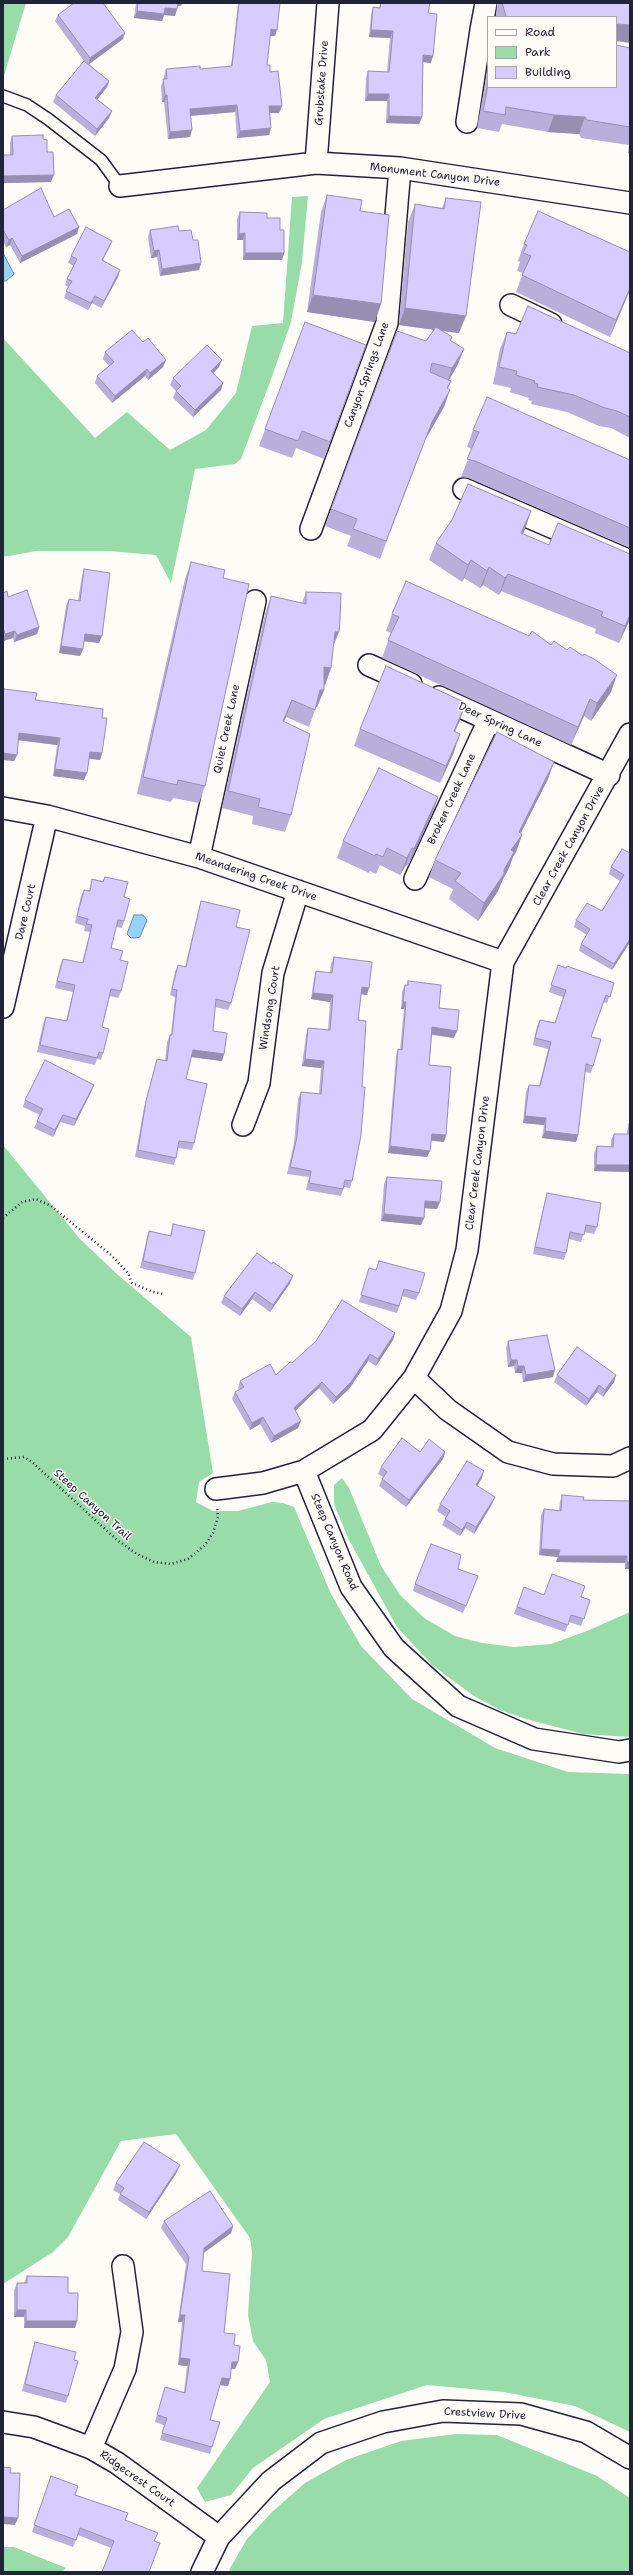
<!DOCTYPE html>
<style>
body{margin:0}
#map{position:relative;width:633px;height:2575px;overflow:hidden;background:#fdfcf7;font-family:"Shantell Sans",sans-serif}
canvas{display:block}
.frame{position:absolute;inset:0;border:4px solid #22223b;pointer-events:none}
.legend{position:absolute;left:487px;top:16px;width:130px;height:72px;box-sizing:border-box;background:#fdfcf7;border:1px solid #a5a5ac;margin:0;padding:5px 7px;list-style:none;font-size:12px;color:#22223b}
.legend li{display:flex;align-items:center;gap:8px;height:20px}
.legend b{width:20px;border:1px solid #a5a5ac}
</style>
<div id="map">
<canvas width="633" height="2575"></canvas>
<div class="frame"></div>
<ul class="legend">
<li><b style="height:5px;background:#fdfcf7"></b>Road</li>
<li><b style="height:11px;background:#98dca9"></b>Park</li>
<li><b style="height:11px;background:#d7ccff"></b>Building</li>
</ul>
</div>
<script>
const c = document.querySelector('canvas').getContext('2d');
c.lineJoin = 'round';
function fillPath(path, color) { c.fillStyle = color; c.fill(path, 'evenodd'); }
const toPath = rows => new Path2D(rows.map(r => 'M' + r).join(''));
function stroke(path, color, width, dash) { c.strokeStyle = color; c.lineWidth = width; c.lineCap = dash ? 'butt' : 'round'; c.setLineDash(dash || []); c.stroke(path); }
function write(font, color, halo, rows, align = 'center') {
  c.font = font + ' "Shantell Sans",sans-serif'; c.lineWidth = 3; c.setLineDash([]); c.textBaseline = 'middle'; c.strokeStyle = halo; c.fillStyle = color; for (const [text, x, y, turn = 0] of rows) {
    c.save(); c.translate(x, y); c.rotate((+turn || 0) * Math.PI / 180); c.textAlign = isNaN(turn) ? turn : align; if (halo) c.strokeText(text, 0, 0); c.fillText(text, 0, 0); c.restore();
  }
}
const green = toPath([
 [3,3,26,3,3,79],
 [308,196,302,262,291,322,270,382,241,459,235,464,195,469,171,583,156,555,109,551,36,551,3,557,3,338,95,438,127,412,170,450,206,430,236,393,252,326,283,323,292,197],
 [3,1145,79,1238,118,1275,191,1337,213,1473,199,1482,196,1502,213,1511,238,1511,272,1502,283,1503,294,1507,331,1594,361,1646,412,1699,495,1748,568,1772,630,1774,630,2432,575,2406,504,2392,427,2385,324,2419,253,2468,231,2495,205,2502,197,2488,270,2382,266,2360,253,2341,248,2315,252,2252,250,2238,176,2134,121,2141,68,2237,53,2252,3,2284],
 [342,1478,349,1488,381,1566,400,1595,424,1618,455,1636,482,1643,514,1647,551,1644,587,1631,630,1612,630,1737,583,1734,526,1719,500,1710,474,1696,432,1665,397,1627,349,1540,334,1504,334,1485],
 [456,2434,497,2435,597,2476,630,2498,630,2572,232,2572,229,2570,247,2539,272,2512,305,2483,346,2460,401,2441],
 [3,2547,14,2547,66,2568,62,2572,3,2572]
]);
const water = toPath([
 [3,253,14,274,6,281,3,281,3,253],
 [134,915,143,915,147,920,140,937,136,938,131,938,127,934,134,915]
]);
const path = toPath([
 [3,1218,22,1202,36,1199,51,1206,111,1255,128,1273,132,1283,153,1292,164,1294],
 [3,1459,24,1457,32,1462,117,1540,137,1554,154,1562,171,1564,188,1559,205,1545,213,1533,218,1517,217,1508]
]);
const service = toPath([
 [3,96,27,105,48,119,101,160,120,186]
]);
const minor = toPath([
 [486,3,481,30,488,31],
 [467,122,481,30],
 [316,163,328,3],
 [120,186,316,163,400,168,630,203],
 [511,305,551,324],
 [464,489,630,561],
 [311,529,387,323,400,168],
 [369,665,411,684],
 [439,697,609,775],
 [3,808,47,816,199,857,503,962],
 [199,857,255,601],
 [415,879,489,720],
 [3,1007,47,816],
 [243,1125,259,1083,273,973,298,891],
 [414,1378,448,1410,508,1452,553,1464,613,1466,630,1458],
 [304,1471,351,1587,394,1648,458,1706,534,1739,619,1752,630,1750],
 [216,1489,263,1483,304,1471,372,1430,414,1378,451,1311,467,1250,503,962,630,734],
 [3,2422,34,2427,91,2448,117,2463,219,2537],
 [91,2448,125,2369,132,2332,123,2266],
 [202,2572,219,2537,271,2481,321,2443,383,2422,443,2411,521,2414,586,2432,630,2458]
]);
const wall = toPath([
 [136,3,182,3,181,6,177,6,177,9,175,16,164,15,162,21,134,18],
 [238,3,280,3,275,36,270,36,267,65,270,72,282,106,279,113,270,113,271,128,269,135,237,138,235,112,191,116,190,137,168,139,164,102,162,102,161,86,164,79,164,76,166,69,200,69,231,67],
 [380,3,430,3,428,13,431,63,423,62,422,117,419,124,386,123,387,101,365,101,366,78,368,71,387,72,390,38,369,37,371,14,373,7,379,8],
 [497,3,630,3,616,17,496,17],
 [58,15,123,39,89,64,109,81,107,87,97,99,109,118,95,136,53,102,56,95,84,61,55,21],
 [630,48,630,153,628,153,629,145,581,138,579,134,548,132,502,124,499,132,477,128,488,68,488,87],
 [12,136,43,139,47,152,51,182,3,183,3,155,10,155,10,143],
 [327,195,360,211,375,322,307,312,321,212],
 [446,198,459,333,442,331,452,337,451,341,464,349,457,366,449,380,451,381,448,389,444,407,425,440,380,559,347,546,351,536,325,526,397,331,426,341,434,330,399,325,408,222,415,204,442,208],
 [3,210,54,217,79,227,77,234,20,263,10,245,6,247,3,241],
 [240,212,267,218,284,253,282,260,243,260,243,240,237,240,237,219],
 [150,230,179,231,193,240,201,263,199,270,160,276,157,257,151,258,148,237],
 [112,241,109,248,102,260,118,277,101,308,92,303,88,310,64,298,68,287,65,285,67,279,74,266,68,263,71,256],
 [524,244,630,252,630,290,610,337,516,292,523,273,517,271,520,262,518,261],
 [305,322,366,345,324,459,296,448,292,458,259,446],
 [507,332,630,353,630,438,611,428,599,426,567,412,531,404,532,401,528,400,529,398,510,392,511,388,493,384,500,349],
 [143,342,166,360,163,367,148,380,145,376,112,403,95,383,97,376,109,366,103,359,105,352],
 [219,367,213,373,223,383,221,390,193,417,173,398,176,391,170,385,173,378],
 [473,430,630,460,630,548,469,478,461,477,472,449,467,447],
 [531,511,523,534,549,545,630,554,630,619,619,643,595,633,596,629,501,591,499,595,483,585,480,588,464,578,462,582,429,560,436,543],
 [191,562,205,786,199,803,173,798,171,802,137,794,185,579],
 [84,569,99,643,84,641,83,649,80,656,59,653,66,606,69,599,78,601,82,576],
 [306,592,333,647,331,668,325,685,324,685,324,690,317,707,316,707,309,727,286,717,284,721,291,815,285,832,252,824,253,816,222,808,265,614,271,596,302,603],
 [3,593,8,597,39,627,37,634,14,642,13,638,3,641],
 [392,614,611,692,591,721,584,716,571,745,382,658,391,633,386,631],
 [35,700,102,718,102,753,100,760,89,759,84,780,53,776,57,745,18,740,17,755,14,761,3,760],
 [460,720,455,732,454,752,440,783,354,746,360,729],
 [548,779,521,833,522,835,516,852,513,857,508,870,503,879,498,891,478,921,449,899,453,889,429,877,435,860],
 [438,797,432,814,408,866,406,865,400,875,380,865,376,874,370,871,369,873,337,858,343,841],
 [630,853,630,942,612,970,579,951,581,944,587,935,574,927,576,920,602,911,620,881,609,874,611,867],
 [105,877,124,897,124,921,122,928,116,927,111,948,120,960,121,991,118,998,110,996,102,1027,103,1053,101,1060,97,1059,95,1065,37,1052,43,1024,46,1017,66,1021,73,992,55,988,60,966,63,959,82,963,90,932,84,931,85,926,75,923,81,896,84,890,89,891,92,879,103,881],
 [201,901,236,927,231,1003,228,1010,215,1007,213,1031,224,1054,222,1061,191,1057,186,1079,194,1143,192,1150,178,1148,176,1158,174,1165,135,1157,144,1108,155,1066,157,1059,165,1061,167,1042,170,1035,171,1035,175,997,170,995,175,972,178,965,185,967,199,908],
 [334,957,367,995,361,994,358,1020,352,1181,350,1188,344,1187,341,1196,306,1190,309,1177,287,1174,294,1143,298,1099,301,1092,319,1094,321,1068,302,1066,306,1035,308,1028,328,1030,330,1002,311,999,314,978,316,971,330,973,331,964],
 [558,965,614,983,607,1003,603,1002,591,1037,593,1066,591,1073,585,1072,578,1135,576,1142,542,1138,544,1125,523,1123,526,1092,529,1085,539,1086,548,1049,533,1045,537,1026,540,1020,555,1023,563,997,549,992],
 [408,981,439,1008,454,1038,432,1035,429,1065,446,1135,444,1142,431,1141,430,1151,427,1157,388,1153,396,1056,398,1049,400,1050,404,1009,401,1009,402,992,405,985,407,985],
 [94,1085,91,1092,74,1126,60,1122,53,1137,34,1128,40,1115,23,1107,25,1100],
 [629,1124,630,1124,630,1172,594,1171,594,1153,597,1146,611,1147,611,1140,614,1134,627,1134,627,1131],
 [387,1177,437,1209,424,1208,424,1218,421,1225,381,1221,384,1184],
 [547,1193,597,1227,594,1234,584,1232,581,1242,569,1239,566,1253,564,1260,533,1254,545,1200],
 [173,1224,195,1273,193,1280,140,1268,147,1238,149,1231,170,1236],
 [379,1261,419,1293,416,1300,402,1296,397,1313,359,1302,369,1268,376,1270],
 [272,1264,290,1283,270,1312,252,1299,240,1316,221,1303,224,1296],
 [395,1333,393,1340,376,1366,368,1361,349,1389,333,1404,319,1388,295,1411,298,1428,271,1443,260,1424,250,1430,232,1399,235,1392,239,1390,238,1388,240,1381,276,1375,292,1363],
 [508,1341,553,1377,523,1382,522,1373,515,1373,514,1366,508,1367,506,1348],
 [557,1375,616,1375,614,1382,603,1397,597,1392,586,1406,554,1382],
 [445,1452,443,1459,406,1507,379,1486,383,1477,378,1474,381,1467],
 [482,1478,477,1486,495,1497,492,1504,474,1534,465,1528,460,1536,442,1525,446,1517,437,1511,440,1504],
 [562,1495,583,1500,630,1501,630,1569,625,1569,625,1563,556,1562,558,1557,539,1555,541,1516,544,1509,559,1510,560,1502],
 [458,1569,478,1576,463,1613,413,1591,415,1584],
 [524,1587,544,1595,581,1597,590,1600,581,1626,569,1622,565,1632,514,1614],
 [177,2172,146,2219,118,2200,120,2194,113,2190,116,2183],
 [164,2221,233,2226,231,2233,203,2253,202,2271,224,2333,234,2345,238,2362,235,2369,231,2369,230,2379,228,2386,220,2385,210,2420,212,2447,210,2454,160,2440,164,2425,155,2422,165,2387,184,2392,187,2366,178,2365,182,2322,178,2322,186,2264,161,2228],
 [27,2276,68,2293,75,2328,24,2328,24,2317,14,2317,14,2290,17,2283,24,2283],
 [35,2342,68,2396,66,2403,22,2391,33,2348],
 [51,2476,75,2495,128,2513,111,2548,78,2535,73,2547,32,2532]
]);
const shadedWall = toPath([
 [177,3,182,3,181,6,176,6],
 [165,8,177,9,175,16,164,15,162,21,134,18,137,11],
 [618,24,630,25,630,43,616,41,616,26],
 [271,29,277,30,275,36,268,36],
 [371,30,393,31,390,38,369,37],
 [125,33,123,39,88,65,90,58],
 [423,55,433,56,431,63,421,62],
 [109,81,107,87,93,105,95,98],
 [368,94,389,94,387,101,365,101],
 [165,95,167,95,164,102,162,102],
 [237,105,235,112,188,116,190,109],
 [269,106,282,106,279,113,267,113],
 [112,111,109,118,95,136,97,129],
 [554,115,585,117,579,134,548,132],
 [389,116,422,117,419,124,386,123],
 [271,128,269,135,237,138,240,131],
 [192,130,190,137,168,139,170,132],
 [54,175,51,182,3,183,3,176],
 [79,227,77,234,20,263,22,256],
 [245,233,243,240,237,240,239,234],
 [12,238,10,245,6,247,9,240],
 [112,241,109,248,99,267,102,260],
 [159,250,157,257,151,258,154,251],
 [245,253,284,253,282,260,243,260],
 [201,263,199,270,160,276,162,269],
 [120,270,118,277,101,308,104,301],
 [630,288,630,290,610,337,616,320],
 [313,295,381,304,375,322,307,312],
 [95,296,92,303,88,310,91,303],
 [405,308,466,316,459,333,399,325],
 [464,349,457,366,446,385,452,368],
 [166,360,163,367,148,380,150,373],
 [222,360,219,367,209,378,211,371],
 [147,369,145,376,112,403,115,396],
 [223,383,221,390,193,417,195,410],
 [450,390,444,407,425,440,380,559,432,422],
 [531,511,525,529,515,550,521,533],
 [471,560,464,578,462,582,468,565],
 [489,567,483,585,480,588,487,571],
 [508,574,501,591,499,595,505,578],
 [630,615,630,619,619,643,625,626],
 [39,627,37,634,14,642,17,635],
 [15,631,13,638,3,641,5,634],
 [335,632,339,632,332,649],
 [85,634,102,636,99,643,82,641],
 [61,646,83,649,80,656,59,653],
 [324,667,331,668,325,685,318,685],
 [617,675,611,692,591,721,597,703],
 [320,690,324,690,317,707,313,707],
 [590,699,584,716,571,745,578,727],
 [292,700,286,717,276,738,283,721],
 [466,703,460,720,447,749,454,731],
 [19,733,60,738,57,745,17,740],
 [460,734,454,752,440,783,446,766],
 [90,752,102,753,100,760,87,758],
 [3,753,17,755,14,761,3,760],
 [554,762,548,779,515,844,522,835,516,852,513,857,508,870,503,879,498,891,478,921,484,903],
 [55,769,87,773,84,780,53,776],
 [438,797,432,814,408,866,414,849],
 [412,848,406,865,400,875,407,858],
 [630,939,630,942,612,970,614,964],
 [362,987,369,988,367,995,360,994],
 [313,993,333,995,330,1002,311,999],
 [403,1002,406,1002,404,1009,401,1009],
 [432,1027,457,1031,454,1038,430,1034],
 [193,1050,224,1054,222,1061,191,1057],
 [305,1059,324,1061,321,1068,302,1066],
 [94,1085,91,1092,74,1126,76,1119],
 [63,1115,60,1122,53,1137,55,1130],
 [525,1116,546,1118,544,1125,523,1123],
 [545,1131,578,1135,576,1142,542,1138],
 [432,1134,446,1135,444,1142,429,1140],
 [390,1146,430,1151,427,1157,388,1153],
 [596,1165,630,1165,630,1172,594,1171],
 [425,1201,440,1202,437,1209,423,1208],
 [384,1214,424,1218,421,1225,381,1221],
 [293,1276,290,1283,270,1312,273,1305],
 [255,1292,252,1299,240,1316,242,1309],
 [395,1333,393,1340,376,1366,378,1359],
 [370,1354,368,1361,349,1389,333,1404,336,1397],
 [511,1360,517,1360,514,1366,508,1367],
 [518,1366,524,1366,522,1373,515,1373],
 [555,1370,553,1377,523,1382,526,1375],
 [616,1375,614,1382,603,1397,605,1390],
 [322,1382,319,1388,291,1415,294,1408],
 [599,1385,597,1392,586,1406,589,1399],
 [263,1417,260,1424,250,1430,252,1423],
 [301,1421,298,1428,271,1443,274,1436],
 [445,1452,443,1459,406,1507,409,1500],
 [484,1471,482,1478,473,1492,476,1485],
 [495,1497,492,1504,474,1534,476,1527],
 [467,1522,465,1528,460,1536,462,1530],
 [541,1549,627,1556,625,1563,556,1562,558,1557,539,1555],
 [627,1562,630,1562,630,1569,625,1569],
 [180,2165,177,2172,146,2219,149,2212],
 [233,2226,231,2233,201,2255,204,2248],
 [17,2310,26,2310,24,2317,14,2317],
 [180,2315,185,2315,182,2322,178,2322],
 [26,2321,77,2321,75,2328,24,2328],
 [180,2358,190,2359,187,2366,178,2365],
 [232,2362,238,2362,235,2369,229,2368],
 [222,2378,230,2379,228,2386,219,2385],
 [3,2517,18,2518,15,2525,3,2524]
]);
const building = toPath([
 [74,3,103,3,125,33,90,58,58,15,74,3],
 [138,3,178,3,177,9,165,8,164,14,137,11,138,3],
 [239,3,280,3,277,30,271,29,267,65,270,65,270,72,278,71,282,106,269,106,271,128,240,131,237,105,190,109,192,130,170,132,167,95,165,95,163,79,167,79,166,69,200,66,200,69,232,66,239,3],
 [381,3,430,3,428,13,437,14,433,56,423,55,422,117,389,116,389,94,368,94,368,71,389,72,393,31,371,30,373,7,380,8,381,3],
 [502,3,630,3,630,25,618,24,616,26,616,17,505,17,506,16,502,3],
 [616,45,630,48,630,127,587,120,585,117,554,115,506,107,505,115,483,111,488,85,488,87,616,87,616,45],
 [84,61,109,81,95,98,112,111,97,129,56,95,84,61],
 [43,135,43,139,47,140,47,152,53,152,54,175,3,176,3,155,13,155,12,136,43,135],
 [41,188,54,217,69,209,79,227,22,256,12,238,9,240,3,230,3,210,41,188],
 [327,195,362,200,360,211,389,215,381,304,313,295,327,195],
 [446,198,481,202,466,316,405,308,415,204,444,209,446,198],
 [538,211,630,252,630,288,616,320,522,275,531,256,523,253,527,245,524,244,538,211],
 [240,212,267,213,267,218,280,218,280,230,284,230,284,253,245,253,245,233,239,234,240,212],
 [178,226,179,231,191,230,193,240,198,240,201,263,162,269,159,250,154,251,150,230,178,226],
 [86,227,112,241,102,260,120,270,104,301,95,296,91,303,66,291,72,281,67,279,77,259,71,256,86,227],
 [528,306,630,353,630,417,617,411,605,408,574,395,537,387,538,384,534,383,535,381,516,375,517,371,499,367,507,332,516,334,528,306],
 [305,322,366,345,330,442,302,431,298,441,265,429,305,322],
 [436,327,452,337,450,340,464,349,452,368,432,363,430,372,451,381,447,388,450,390,432,422,386,541,353,529,357,519,331,509,397,331,426,341,436,327],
 [132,330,143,342,148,338,166,360,150,373,147,369,115,396,97,376,114,362,105,352,132,330],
 [207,345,222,360,211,371,223,383,195,410,176,391,181,386,173,378,207,345],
 [487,397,630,460,630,528,475,461,467,459,479,432,473,430,487,397],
 [468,484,531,511,521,533,549,545,558,523,630,554,630,615,625,626,601,616,603,612,508,574,505,578,489,567,487,571,471,560,468,565,436,543,452,520,468,484],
 [191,562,225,570,223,578,249,584,205,786,178,780,177,785,143,777,191,562],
 [84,569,110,573,102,636,85,634,83,649,61,646,69,599,80,601,84,569],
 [406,581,529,636,532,631,551,645,554,641,567,650,570,647,583,656,584,654,594,659,617,675,597,703,590,699,578,727,388,640,399,617,392,614,406,581],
 [27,590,39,627,17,635,15,631,5,634,3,628,3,593,7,591,8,597,27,590],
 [306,592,341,593,340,620,339,632,335,632,331,668,324,667,324,690,320,690,315,710,292,700,283,721,310,734,291,815,258,807,260,799,228,791,271,596,306,604,306,592],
 [386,666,466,703,454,731,460,734,446,766,360,729,386,666],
 [4,689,37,693,35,700,103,709,102,718,107,718,102,753,90,752,87,773,55,769,60,738,19,733,17,755,3,753,3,693,4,689],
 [497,732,554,762,519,832,522,835,511,850,514,852,504,870,504,874,484,903,455,881,461,873,435,860,497,732],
 [379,768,438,797,414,849,412,848,407,858,387,848,383,857,376,854,375,856,343,841,379,768],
 [622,849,630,853,630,939,614,964,581,944,590,929,576,920,587,903,602,911,624,875,611,867,622,849],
 [105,877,128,882,124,897,130,899,124,921,118,920,111,948,123,951,120,960,128,962,121,991,111,989,102,1027,109,1029,103,1053,99,1052,97,1058,40,1045,46,1017,67,1021,75,985,57,981,63,959,83,963,92,925,86,924,88,919,77,916,84,890,90,891,92,879,103,882,105,877],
 [201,901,240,910,236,927,250,930,231,1003,216,999,213,1031,227,1033,224,1054,193,1050,186,1079,207,1084,194,1143,179,1141,176,1158,138,1150,146,1101,157,1059,167,1061,170,1035,172,1035,177,990,172,989,178,965,186,967,201,901],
 [334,957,372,962,369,988,362,987,358,1020,366,1021,362,1087,365,1087,361,1135,352,1181,345,1180,343,1189,309,1183,311,1171,290,1167,297,1137,301,1092,321,1094,324,1061,305,1059,308,1028,330,1030,333,995,313,993,316,971,332,973,334,957],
 [558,965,566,968,567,966,614,983,610,997,606,995,591,1037,601,1039,593,1066,586,1064,578,1135,545,1131,546,1118,525,1116,529,1085,540,1086,551,1042,535,1038,540,1020,555,1023,566,990,551,985,558,965],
 [408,981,441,985,439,1008,459,1010,457,1031,432,1027,429,1065,451,1067,446,1135,432,1134,430,1151,390,1146,398,1049,402,1050,406,1002,403,1002,405,985,408,985,408,981],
 [45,1060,94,1085,76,1119,63,1115,55,1130,37,1121,43,1109,25,1100,45,1060],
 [629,1124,630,1124,630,1165,596,1165,597,1146,613,1147,614,1134,629,1134,629,1124],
 [387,1177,442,1181,440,1202,425,1201,424,1218,384,1214,387,1177],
 [547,1193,601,1203,597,1227,586,1225,584,1235,570,1232,566,1253,535,1247,547,1193],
 [173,1224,205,1231,195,1273,143,1261,149,1231,171,1236,173,1224],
 [257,1253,272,1264,273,1262,293,1276,273,1305,255,1292,242,1309,224,1296,257,1253],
 [379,1261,425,1273,419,1293,404,1289,399,1306,361,1295,369,1268,376,1270,379,1261],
 [342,1300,395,1333,378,1359,370,1354,351,1382,336,1397,322,1382,294,1408,301,1421,274,1436,263,1417,252,1423,235,1392,244,1387,240,1381,270,1364,276,1375,290,1362,292,1363,316,1341,342,1300],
 [547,1335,555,1370,526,1375,524,1366,518,1366,517,1360,511,1360,508,1341,547,1335],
 [577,1347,616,1375,605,1390,599,1385,589,1399,557,1375,577,1347],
 [402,1438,420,1452,429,1439,445,1452,409,1500,382,1479,387,1472,381,1467,402,1438],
 [467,1461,484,1471,476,1485,495,1497,476,1527,467,1522,462,1530,445,1519,450,1511,440,1504,467,1461],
 [562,1495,584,1497,583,1500,630,1501,630,1562,627,1562,627,1556,558,1556,560,1550,541,1549,544,1509,561,1511,562,1495],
 [431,1544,461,1555,458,1569,478,1576,466,1606,415,1584,431,1544],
 [552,1574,585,1586,581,1597,590,1600,584,1619,571,1615,568,1625,517,1607,524,1587,544,1595,552,1574],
 [144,2142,180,2165,149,2212,120,2194,124,2188,116,2183,144,2142],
 [210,2191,233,2226,204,2248,202,2271,230,2274,224,2333,235,2334,234,2345,240,2346,238,2362,232,2362,230,2379,222,2378,210,2420,220,2422,212,2447,162,2433,167,2418,157,2415,165,2387,185,2393,190,2359,180,2358,185,2315,180,2315,189,2257,164,2221,210,2191],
 [27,2276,68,2277,68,2293,78,2293,77,2321,26,2321,26,2310,17,2310,17,2283,27,2283,27,2276],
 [35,2342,76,2352,74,2360,78,2361,68,2396,25,2384,35,2342],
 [3,2467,11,2468,10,2473,20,2473,18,2518,3,2517,3,2467],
 [51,2476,78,2486,75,2495,128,2513,125,2520,158,2533,154,2541,160,2543,149,2572,102,2572,114,2541,80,2528,76,2540,34,2525,51,2476]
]);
const streetNames = [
 ["Grubstake Drive",322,83,-86],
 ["Monument Canyon Drive",435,175,7],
 ["Canyon Springs Lane",367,375,-70],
 ["Deer Spring Lane",500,725,25],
 ["Quiet Creek Lane",227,729,-78],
 ["Broken Creek Lane",452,799,-65],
 ["Clear Creek Canyon Drive",569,846,-61],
 ["Meandering Creek Drive",256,877,19],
 ["Dare Court",26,912,-77],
 ["Windsong Court",270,1008,-81],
 ["Clear Creek Canyon Drive",478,1163,-83],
 ["Steep Canyon Trail",92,1505,42],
 ["Steep Canyon Road",334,1542,67],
 ["Crestview Drive",485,2414,3],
 ["Ridgecrest Court",137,2479,35]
];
fillPath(green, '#98dca9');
fillPath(water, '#96d1f6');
stroke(water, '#688bab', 1);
stroke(service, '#22223b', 14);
stroke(minor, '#22223b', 24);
stroke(path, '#22223b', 2.5, [1, 3]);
stroke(service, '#fdfcf7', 11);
stroke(minor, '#fdfcf7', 21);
fillPath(wall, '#b9afdb');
fillPath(shadedWall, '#968fb2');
fillPath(building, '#d7ccff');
stroke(building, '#968fb2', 1);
write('11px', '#22223b', '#fdfcf7', streetNames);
</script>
